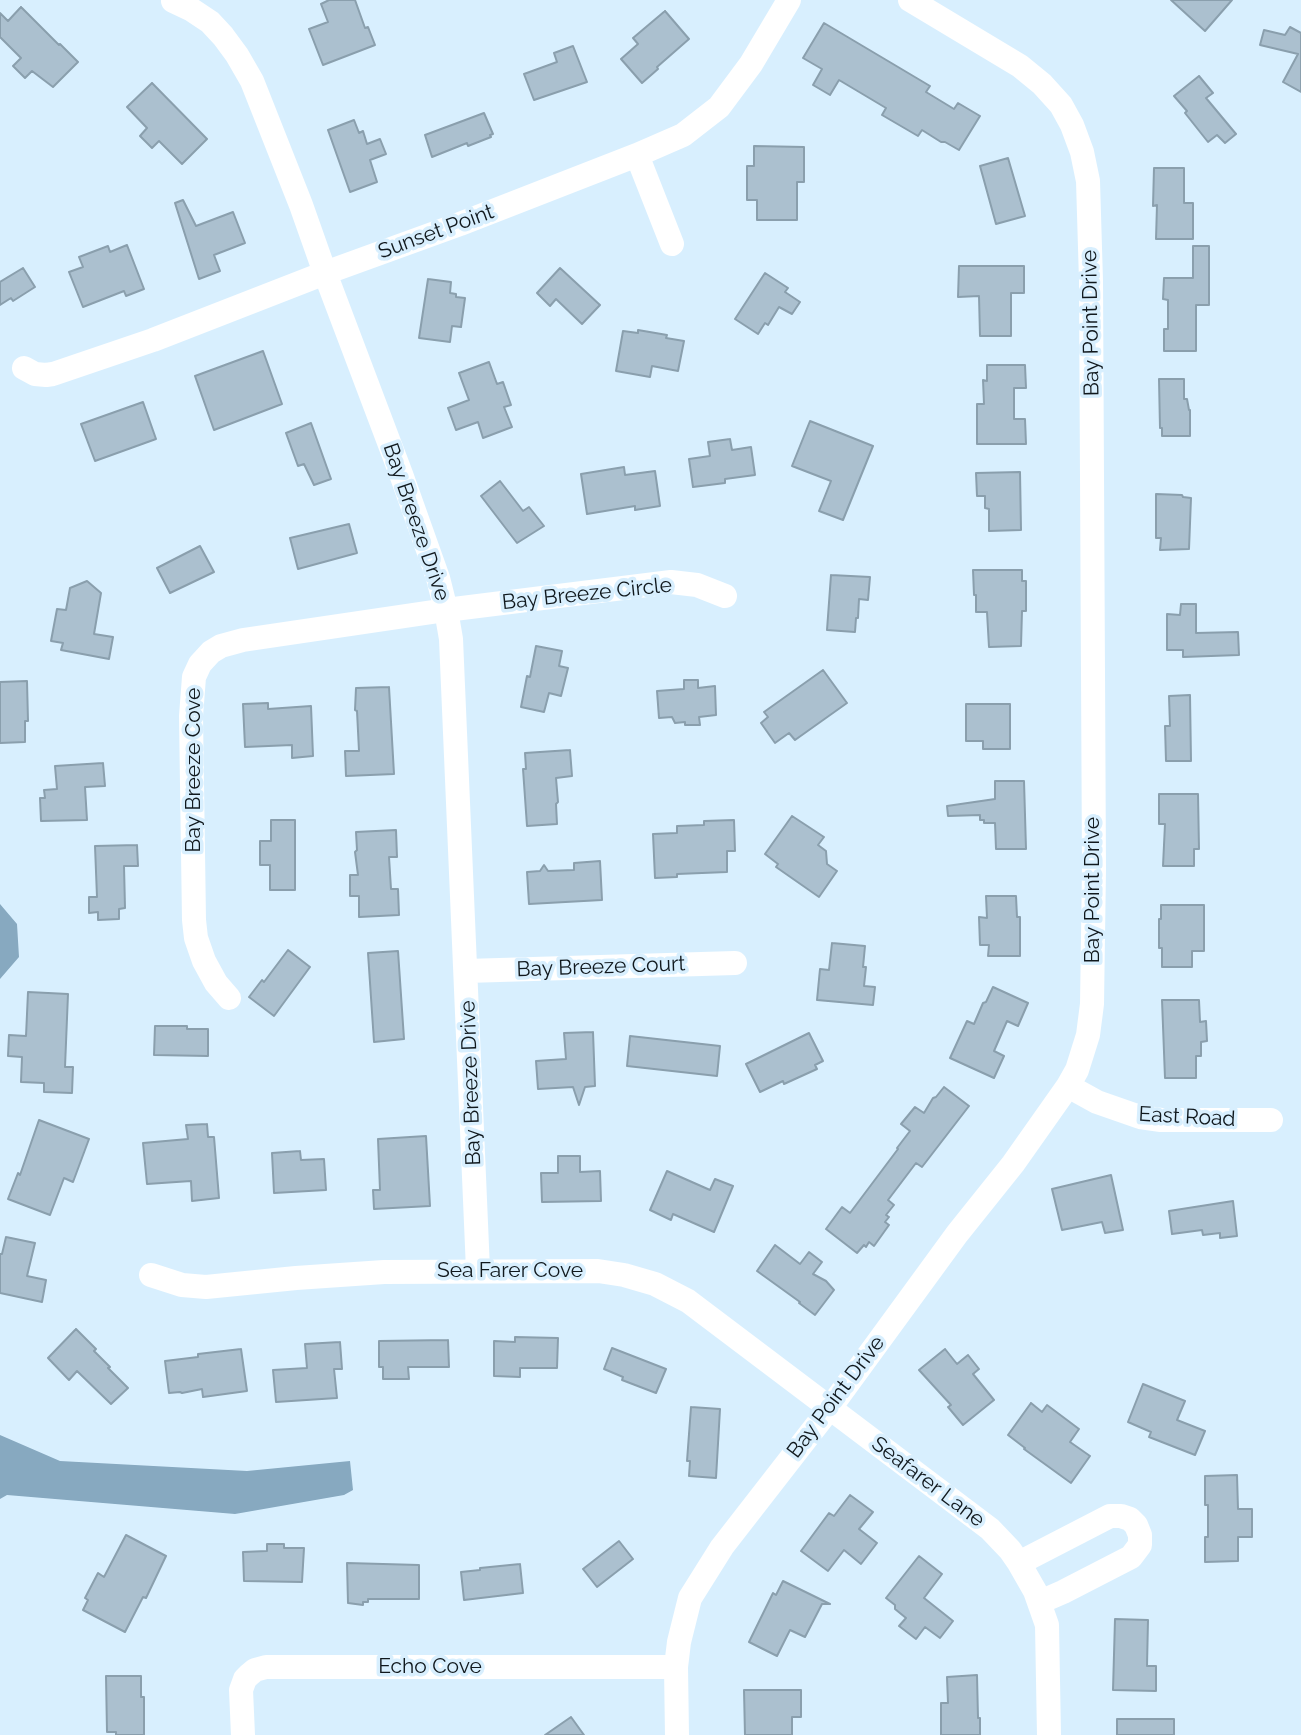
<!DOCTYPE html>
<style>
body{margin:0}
canvas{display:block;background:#d8effe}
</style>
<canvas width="1301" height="1735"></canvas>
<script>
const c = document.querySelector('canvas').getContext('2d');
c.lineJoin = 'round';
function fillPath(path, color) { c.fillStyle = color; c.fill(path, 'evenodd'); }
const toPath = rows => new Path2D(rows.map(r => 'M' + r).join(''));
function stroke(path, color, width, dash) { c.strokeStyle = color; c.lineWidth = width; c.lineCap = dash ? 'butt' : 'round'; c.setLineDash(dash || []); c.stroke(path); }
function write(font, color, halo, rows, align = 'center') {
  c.font = font + ' Raleway,sans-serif'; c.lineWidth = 7; c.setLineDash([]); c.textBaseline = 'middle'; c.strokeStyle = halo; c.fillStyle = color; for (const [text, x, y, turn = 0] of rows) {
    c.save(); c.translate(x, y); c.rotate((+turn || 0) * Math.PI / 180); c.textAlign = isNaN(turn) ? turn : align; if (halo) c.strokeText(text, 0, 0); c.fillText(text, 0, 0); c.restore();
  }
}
const water = toPath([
 [0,904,17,924,19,957,0,979],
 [0,1435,60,1461,247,1471,350,1461,353,1490,344,1495,235,1514,7,1495,0,1499]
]);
const building = toPath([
 [329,0,355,0,365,28,368,27,375,45,323,65,309,29,328,22,321,4,329,0],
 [1171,0,1232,0,1205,31,1171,0],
 [21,7,59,45,60,44,78,62,53,87,32,71,25,78,13,66,21,58,0,37,0,13,8,21,21,7],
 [665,11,689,39,657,67,658,69,642,83,621,59,638,44,633,38,665,11],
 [824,23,930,86,926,92,954,109,958,103,980,116,959,150,945,142,941,142,922,130,918,136,882,115,886,108,839,80,830,95,813,85,822,69,803,58,824,23],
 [1290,27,1301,33,1301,92,1283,82,1298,54,1260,45,1264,30,1285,35,1290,27],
 [573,46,587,82,534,100,524,74,557,62,554,53,573,46],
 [1199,76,1213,93,1206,98,1236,134,1225,143,1217,135,1208,142,1185,113,1187,111,1174,96,1199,76],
 [152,83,207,139,182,164,159,141,152,148,140,136,147,128,127,107,152,83],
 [484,113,493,134,490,135,491,137,468,146,467,143,432,157,425,135,484,113],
 [354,120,359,133,363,131,367,144,380,139,386,154,370,160,377,182,350,192,328,130,354,120],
 [754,146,804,147,804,182,797,182,797,220,757,220,757,200,747,200,747,166,754,166,754,146],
 [1008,158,1025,216,996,224,980,166,1008,158],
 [1154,168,1184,168,1184,203,1193,203,1193,239,1156,239,1157,205,1153,206,1154,168],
 [183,200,196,226,233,212,245,243,214,255,220,271,199,279,175,203,183,200],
 [127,245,144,289,126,296,124,291,83,307,69,272,83,267,79,257,108,246,110,252,127,245],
 [1193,246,1209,246,1209,305,1196,305,1196,351,1164,351,1164,329,1168,329,1168,300,1163,299,1164,278,1193,278,1193,246],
 [959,266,1024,266,1024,293,1011,293,1011,336,980,336,979,296,958,297,959,266],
 [23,268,35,287,13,301,11,298,0,305,0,282,23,268],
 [560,268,600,305,582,324,556,299,550,306,537,293,560,268],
 [765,273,788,288,785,292,800,302,792,314,779,307,768,325,765,323,758,334,735,319,765,273],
 [428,279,451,282,450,293,456,294,456,297,465,298,461,327,452,326,450,342,419,338,428,279],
 [638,330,667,335,666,338,684,341,678,371,652,366,650,377,616,371,623,331,638,333,638,330],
 [263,351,282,404,214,430,195,376,263,351],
 [489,362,497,384,503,382,511,405,504,407,512,427,483,438,478,422,456,430,448,408,469,400,459,373,489,362],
 [987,365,1025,365,1026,388,1014,388,1014,419,1025,419,1026,444,977,444,977,404,984,404,983,380,987,381,987,365],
 [1159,379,1184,379,1184,399,1187,399,1189,410,1190,410,1190,436,1162,436,1162,428,1160,428,1159,379],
 [143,402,156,439,95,461,81,424,143,402],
 [810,421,873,446,843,520,819,511,831,481,792,466,810,421],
 [311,423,331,479,314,485,304,464,298,466,286,433,311,423],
 [730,439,732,450,751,447,755,475,725,479,725,483,693,487,689,459,710,456,708,442,730,439],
 [624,467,625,475,655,471,660,506,635,510,635,506,587,514,581,474,624,467],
 [1020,472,1021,530,989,531,989,509,985,508,985,496,977,496,976,473,1020,472],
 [500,481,523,511,529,507,544,526,517,543,481,496,500,481],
 [1156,494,1182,495,1183,497,1191,498,1189,549,1160,550,1161,538,1156,538,1156,494],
 [349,524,357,553,298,569,290,538,349,524],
 [200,546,214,572,170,593,157,568,200,546],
 [973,570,1022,570,1022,581,1026,581,1026,611,1022,611,1021,646,989,647,987,612,976,612,976,595,974,595,973,570],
 [831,575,870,577,868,600,859,599,858,618,856,618,855,632,827,630,831,575],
 [87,581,101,593,94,634,113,637,109,659,61,650,63,643,51,641,57,609,66,610,70,588,87,581],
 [1181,604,1196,604,1196,633,1238,632,1239,655,1183,657,1183,650,1167,650,1167,614,1180,615,1181,604],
 [536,646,562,651,559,666,568,668,561,696,549,693,544,712,521,707,527,676,530,677,536,646],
 [823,670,847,703,795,740,789,733,775,743,761,723,768,717,764,712,823,670],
 [684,680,698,680,698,688,715,686,716,715,699,717,700,725,685,725,685,722,675,723,672,717,659,718,657,691,684,689,684,680],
 [27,681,28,721,25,721,25,742,0,743,0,682,27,681],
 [389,687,394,774,346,776,345,751,359,751,357,711,355,710,356,688,389,687],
 [1190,695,1191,761,1166,761,1165,726,1170,726,1169,696,1190,695],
 [268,703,268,709,311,706,313,756,292,758,292,745,245,747,243,704,268,703],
 [966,704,1010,704,1010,749,983,749,983,741,966,741,966,704],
 [570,750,572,776,556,778,558,802,556,804,557,824,527,826,523,769,526,769,525,753,570,750],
 [103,763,105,786,85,787,87,820,41,821,40,798,45,798,44,790,57,789,55,766,103,763],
 [995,781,1024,781,1026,849,996,849,995,823,984,823,984,820,980,820,980,815,948,816,947,806,995,799,995,781],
 [1159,794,1198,794,1199,849,1194,849,1194,866,1163,866,1165,824,1159,824,1159,794],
 [792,816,824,837,818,845,826,851,827,864,837,871,819,897,776,867,778,864,765,854,792,816],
 [271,820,295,820,295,890,270,890,270,865,260,865,260,841,271,841,271,820],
 [734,820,735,851,727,851,727,872,677,874,677,877,655,878,653,834,677,833,677,826,704,825,704,821,734,820],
 [396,830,397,857,389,857,391,889,398,889,399,915,359,917,359,896,350,896,350,875,358,875,355,852,357,850,356,832,396,830],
 [137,845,138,866,124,866,125,908,119,909,119,919,98,920,98,912,89,913,89,897,97,897,95,846,137,845],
 [600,861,602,900,529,904,527,872,540,871,544,865,548,871,574,870,574,863,600,861],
 [986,896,1016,896,1017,917,1020,917,1020,956,988,956,989,945,980,945,979,917,987,918,986,896],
 [1161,905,1204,905,1204,951,1192,951,1192,967,1162,967,1162,948,1159,948,1159,919,1161,919,1161,905],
 [832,943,865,946,863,967,866,967,864,986,875,987,873,1005,817,1000,820,969,829,970,832,943],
 [288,950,310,967,274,1016,249,997,262,980,264,982,288,950],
 [398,951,404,1039,374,1042,368,953,398,951],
 [993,987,1028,1003,1018,1026,1007,1021,994,1051,1004,1056,994,1078,950,1058,967,1021,974,1024,983,1003,986,1002,993,987],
 [28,992,68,994,65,1067,73,1067,72,1093,44,1092,44,1083,21,1082,22,1057,8,1056,9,1035,26,1036,28,992],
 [1162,1000,1199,1000,1200,1022,1206,1021,1207,1041,1201,1042,1201,1056,1196,1056,1196,1078,1165,1078,1162,1000],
 [155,1026,187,1026,187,1029,208,1029,208,1056,154,1055,155,1026],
 [593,1032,595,1086,585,1087,579,1105,573,1087,538,1089,536,1061,566,1059,564,1033,593,1032],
 [809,1033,823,1061,815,1065,817,1069,784,1084,783,1081,760,1092,746,1064,809,1033],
 [630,1036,720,1046,717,1076,627,1066,630,1036],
 [944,1087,969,1106,922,1167,916,1163,888,1200,894,1205,886,1215,889,1217,885,1222,889,1225,874,1246,869,1242,866,1247,864,1245,857,1253,826,1229,842,1207,850,1213,898,1149,897,1148,910,1131,901,1124,915,1107,924,1113,933,1098,936,1097,944,1087],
 [39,1120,89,1139,73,1182,64,1178,50,1215,8,1199,18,1173,20,1175,39,1120],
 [207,1124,208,1137,214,1137,219,1198,192,1201,191,1181,147,1184,143,1143,188,1139,186,1125,207,1124],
 [426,1136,430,1206,374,1209,373,1190,380,1190,378,1139,426,1136],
 [300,1151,301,1160,324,1159,326,1190,274,1193,272,1153,300,1151],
 [558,1156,580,1156,580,1172,600,1171,601,1201,542,1202,541,1173,558,1173,558,1156],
 [667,1171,710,1190,715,1179,733,1186,714,1232,673,1214,671,1220,650,1210,667,1171],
 [1111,1175,1123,1230,1105,1233,1102,1222,1062,1230,1052,1189,1111,1175],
 [1233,1201,1237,1236,1220,1238,1220,1233,1203,1235,1202,1230,1172,1234,1169,1211,1233,1201],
 [6,1237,35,1243,27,1276,46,1280,42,1302,0,1293,0,1254,2,1254,6,1237],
 [775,1245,800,1264,809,1252,822,1262,813,1274,826,1281,834,1290,815,1315,799,1303,800,1302,757,1271,775,1245],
 [76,1329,96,1349,94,1351,110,1367,108,1368,128,1388,111,1404,77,1371,69,1380,48,1358,76,1329],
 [515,1337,558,1338,557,1368,520,1368,520,1377,494,1376,494,1341,515,1342,515,1337],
 [448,1340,449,1367,408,1367,409,1379,383,1379,383,1367,379,1367,379,1341,448,1340],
 [340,1342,342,1369,334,1369,337,1398,276,1402,273,1370,307,1368,305,1344,340,1342],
 [612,1348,666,1369,656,1393,622,1380,623,1377,604,1369,612,1348],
 [241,1349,247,1391,203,1397,202,1389,182,1393,180,1392,169,1393,165,1361,198,1357,198,1354,241,1349],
 [945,1349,957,1364,968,1355,979,1369,973,1374,994,1400,963,1425,948,1407,951,1405,919,1370,945,1349],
 [1143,1384,1185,1401,1177,1420,1205,1431,1195,1455,1149,1437,1151,1432,1128,1422,1143,1384],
 [1031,1403,1042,1412,1047,1405,1079,1429,1070,1442,1090,1456,1071,1483,1024,1449,1025,1448,1008,1435,1031,1403],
 [691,1407,720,1409,716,1478,689,1476,690,1461,687,1461,691,1407],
 [1237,1475,1238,1509,1252,1509,1252,1537,1238,1537,1238,1561,1205,1562,1205,1537,1208,1537,1208,1505,1205,1505,1205,1476,1237,1475],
 [850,1495,873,1512,859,1529,877,1543,861,1564,844,1550,828,1571,801,1551,829,1513,834,1516,850,1495],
 [126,1535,166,1556,146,1598,143,1597,125,1632,83,1610,88,1600,85,1598,98,1573,104,1577,126,1535],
 [619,1541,633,1559,597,1587,583,1569,619,1541],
 [267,1544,284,1544,284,1548,304,1548,302,1582,244,1581,243,1552,267,1551,267,1544],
 [919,1556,942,1574,924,1598,953,1621,940,1638,925,1627,916,1639,899,1626,906,1618,895,1609,895,1605,886,1598,919,1556],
 [347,1563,419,1565,419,1599,368,1599,368,1602,363,1602,363,1605,348,1603,347,1563],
 [520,1564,523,1593,464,1600,461,1572,480,1570,480,1568,520,1564],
 [783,1581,830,1604,822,1604,805,1637,790,1630,777,1656,749,1642,773,1593,776,1595,783,1581],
 [1115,1619,1148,1620,1147,1666,1156,1666,1156,1691,1113,1690,1115,1619],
 [977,1675,978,1718,980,1718,980,1735,941,1735,941,1703,948,1703,947,1677,977,1675],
 [106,1676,141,1676,141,1697,144,1697,144,1735,116,1735,116,1732,107,1732,106,1676],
 [744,1690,801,1690,801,1717,792,1717,792,1735,745,1735,744,1690],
 [571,1717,584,1735,545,1735,571,1717],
 [1117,1719,1174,1719,1174,1735,1117,1735,1117,1719]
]);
const minor = toPath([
 [173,1,192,10,210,22,223,36,237,55,252,81,301,205,325,273,401,474,438,578,446,610,451,639,478,1270],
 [637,155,672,244],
 [24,368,35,374,46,375,53,374,153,340,325,273,460,224,637,155,683,135,719,107,751,64,789,0],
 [466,971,735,963],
 [229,998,216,983,204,961,196,938,194,920,191,716,194,677,200,664,211,652,221,646,243,640,446,610,671,582,697,585,725,596],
 [1068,1086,1097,1102,1140,1117,1161,1120,1271,1120],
 [151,1275,182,1285,206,1287,296,1278,384,1272,598,1271,624,1275,655,1284,688,1301,990,1529,1010,1550,1019,1563,1035,1591,1047,1625,1049,1735],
 [1019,1563,1110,1516,1121,1516,1130,1519,1136,1525,1140,1535,1140,1545,1131,1557,1063,1592,1040,1602],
 [243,1735,241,1690,245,1679,249,1675,255,1670,266,1667,676,1667],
 [677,1735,676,1667,679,1642,690,1598,722,1547,830,1408,957,1234,1013,1164,1068,1086,1077,1070,1088,1035,1092,1004,1094,869,1091,281,1088,181,1082,152,1072,125,1061,105,1042,84,1020,66,910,0]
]);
const streetNames = [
 ["Sunset Point",436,232,-20],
 ["Bay Point Drive",1091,323,-91],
 ["Bay Breeze Drive",416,522,71],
 ["Bay Breeze Circle",587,594,-6],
 ["Bay Breeze Cove",194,770,-90],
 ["Bay Point Drive",1093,890,-90],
 ["Bay Breeze Court",601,967,-2],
 ["Bay Breeze Drive",471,1083,-92],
 ["East Road",1187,1117,3],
 ["Sea Farer Cove",510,1271],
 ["Bay Point Drive",836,1397,-53],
 ["Seafarer Lane",928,1482,37],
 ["Echo Cove",430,1667]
];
fillPath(water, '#87a9c0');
fillPath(building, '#abc0cf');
stroke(building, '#8a9fad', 2);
stroke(minor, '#fff', 24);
write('21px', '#10181d', '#d8effe', streetNames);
</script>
